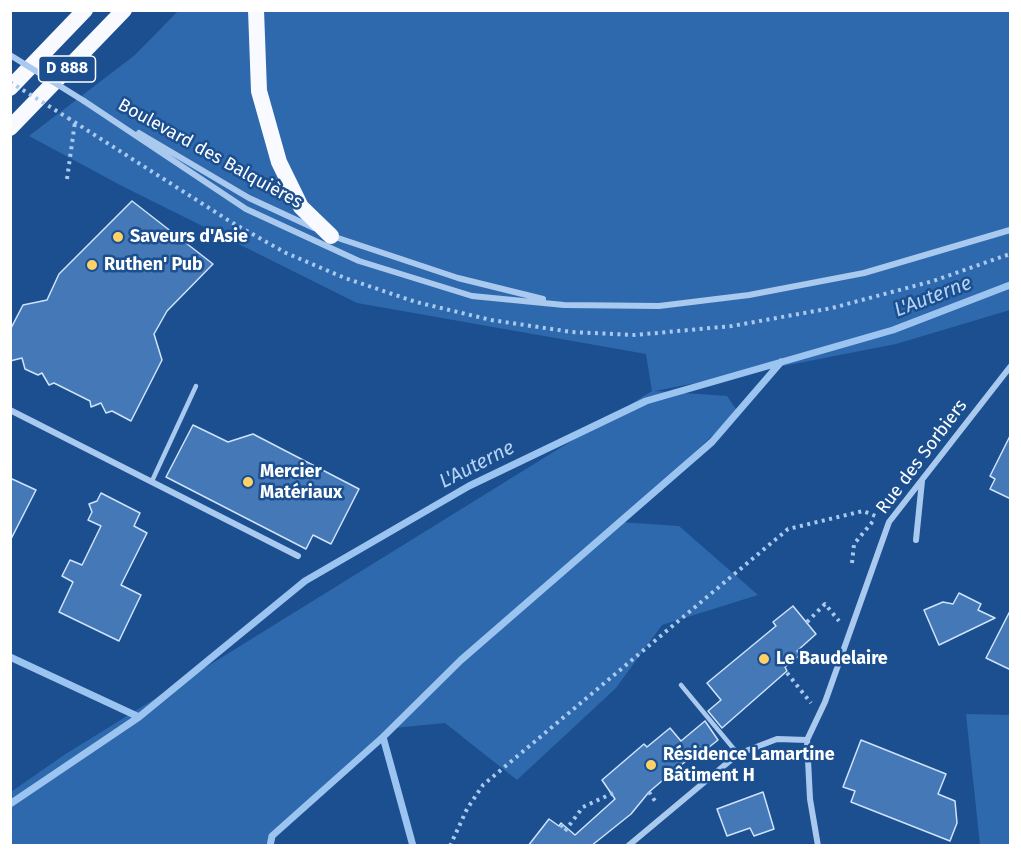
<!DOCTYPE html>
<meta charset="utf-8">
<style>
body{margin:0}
#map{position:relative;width:1021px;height:856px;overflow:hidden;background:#1b4f8f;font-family:"Fira Sans",sans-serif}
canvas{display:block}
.frame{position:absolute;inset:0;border:12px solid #fff;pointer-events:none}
</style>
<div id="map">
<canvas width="1021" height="856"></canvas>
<div class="frame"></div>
</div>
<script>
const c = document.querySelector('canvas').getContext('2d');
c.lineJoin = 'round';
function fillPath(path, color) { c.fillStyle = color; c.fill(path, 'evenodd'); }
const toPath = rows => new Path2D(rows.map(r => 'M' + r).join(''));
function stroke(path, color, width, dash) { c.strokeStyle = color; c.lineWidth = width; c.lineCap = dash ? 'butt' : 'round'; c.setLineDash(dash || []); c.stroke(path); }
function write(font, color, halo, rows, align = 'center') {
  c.font = font + ' "Fira Sans",sans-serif'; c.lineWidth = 5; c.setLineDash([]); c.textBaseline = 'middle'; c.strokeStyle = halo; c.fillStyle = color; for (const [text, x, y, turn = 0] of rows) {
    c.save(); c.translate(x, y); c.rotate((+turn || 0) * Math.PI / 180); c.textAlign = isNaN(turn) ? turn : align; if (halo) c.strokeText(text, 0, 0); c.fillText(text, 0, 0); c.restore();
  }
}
const green = toPath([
 [178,11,1010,11,1010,310,896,344,655,391,727,396,738,412,619,522,679,526,758,595,662,625,616,688,517,780,445,723,394,728,265,845,11,846,11,792,64,755,652,391,646,354,357,303,122,186,29,136,135,55],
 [966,714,1010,715,1010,845,980,845]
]);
const stream = toPath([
 [10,657,139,717,305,581,469,486,646,401,893,330,1010,285],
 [10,804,139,717],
 [270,846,272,836,383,737],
 [413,846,383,737,461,660,712,442,781,362]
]);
const building = toPath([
 [132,201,213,264,167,311,154,334,162,360,131,421,112,411,106,413,101,403,91,407,90,401,54,383,49,385,42,373,38,375,25,369,22,358,10,361,10,330,23,305,47,300,59,274,132,201],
 [193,425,228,442,253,434,359,489,331,544,313,535,306,549,166,477,193,425],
 [1011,434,1011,499,990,489,995,479,990,476,1011,434],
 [10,478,36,490,10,541,10,478],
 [101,493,140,513,134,526,147,533,121,585,141,595,119,641,59,612,73,582,62,576,70,560,82,565,101,526,88,520,92,512,89,504,97,501,101,493],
 [959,593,981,604,978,610,995,618,939,645,924,610,943,602,953,604,959,593],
 [793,606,816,634,797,651,800,655,785,667,787,671,722,728,708,711,721,700,707,683,776,626,773,622,793,606],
 [1011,609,1011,670,986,658,1011,609],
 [705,721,718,740,703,752,701,749,670,774,649,792,631,814,591,846,528,846,549,819,559,826,561,823,575,835,615,799,602,780,644,744,647,747,670,728,681,741,705,721],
 [861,740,946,774,938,794,955,801,957,823,950,841,851,802,855,791,843,787,861,740],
 [763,792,774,829,754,836,750,828,727,836,717,809,763,792]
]);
const path = toPath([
 [68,118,231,222,286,253,345,278,416,302,491,320,572,332,635,335,732,326,832,308,933,281,1010,254],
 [67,179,75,122],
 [852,563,854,544,874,520],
 [807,622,825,604,839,621],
 [787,673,811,703],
 [649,792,657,804],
 [561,825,563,827],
 [565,831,583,807,613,793],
 [450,846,467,809,483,785,788,529,863,511,878,517]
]);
const service = toPath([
 [152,481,196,386],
 [681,685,738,754]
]);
const minor = toPath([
 [84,101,246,209,359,261,472,296,564,305,659,306,749,295,864,273,1010,230],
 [139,133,249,198,314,228],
 [332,236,458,278,543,299],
 [10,410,298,556],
 [916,540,922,481],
 [628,846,738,754,777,739,807,740],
 [818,846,810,799,807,740,825,702,889,522,1010,367]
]);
const trunk = toPath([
 [256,10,259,91,279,162,301,207,331,236],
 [10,88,85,10],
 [10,128,124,10]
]);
const pathBridge = toPath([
 [10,82,68,118]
]);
const minorBridge = toPath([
 [10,55,84,101]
]);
const markers = [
 [118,237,6,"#ffd166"],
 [92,265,6,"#ffd166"],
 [248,482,6,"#ffd166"],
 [764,659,6,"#ffd166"],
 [651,765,6,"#ffd166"]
];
const shields = [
 [67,69,57]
];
const shieldNames = [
 ["D 888",67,69]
];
const streetNames = [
 ["Boulevard des Balquières",210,154,29],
 ["Rue des Sorbiers",922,457,-53]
];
const poiNames = [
 ["Saveurs d'Asie",130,237],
 ["Ruthen' Pub",104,265],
 ["Mercier",260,472],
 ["Matériaux",260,493],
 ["Le Baudelaire",776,659],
 ["Résidence Lamartine",663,755],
 ["Bâtiment H",663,776]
];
const waterNames = [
 ["L'Auterne",933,297,-21],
 ["L'Auterne",477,465,-27]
];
fillPath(green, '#2e69ad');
stroke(stream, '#9cc4f0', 7);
fillPath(building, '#4478b7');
stroke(building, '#cfe3fa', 1.5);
stroke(path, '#a9c9ee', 4, [3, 4.5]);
stroke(service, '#a9c9ee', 4.5);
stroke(minor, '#a9c9ee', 6);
stroke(trunk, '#f8faff', 16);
stroke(pathBridge, '#a9c9ee', 4, [3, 4.5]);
stroke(minorBridge, '#a9c9ee', 6);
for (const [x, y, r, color] of markers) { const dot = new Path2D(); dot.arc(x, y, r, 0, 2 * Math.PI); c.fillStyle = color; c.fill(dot); stroke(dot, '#1b4f8f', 2); }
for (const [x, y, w] of shields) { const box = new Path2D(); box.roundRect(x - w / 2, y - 13, w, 26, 4.5); c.fillStyle = '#1b4f8f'; c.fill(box); stroke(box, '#fff', 1.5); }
write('bold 16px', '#fff', null, shieldNames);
write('18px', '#fff', '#1b4f8f', streetNames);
write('bold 18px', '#fff', '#1b4f8f', poiNames, 'left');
write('italic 20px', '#b5d3f5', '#1b4f8f', waterNames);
</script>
